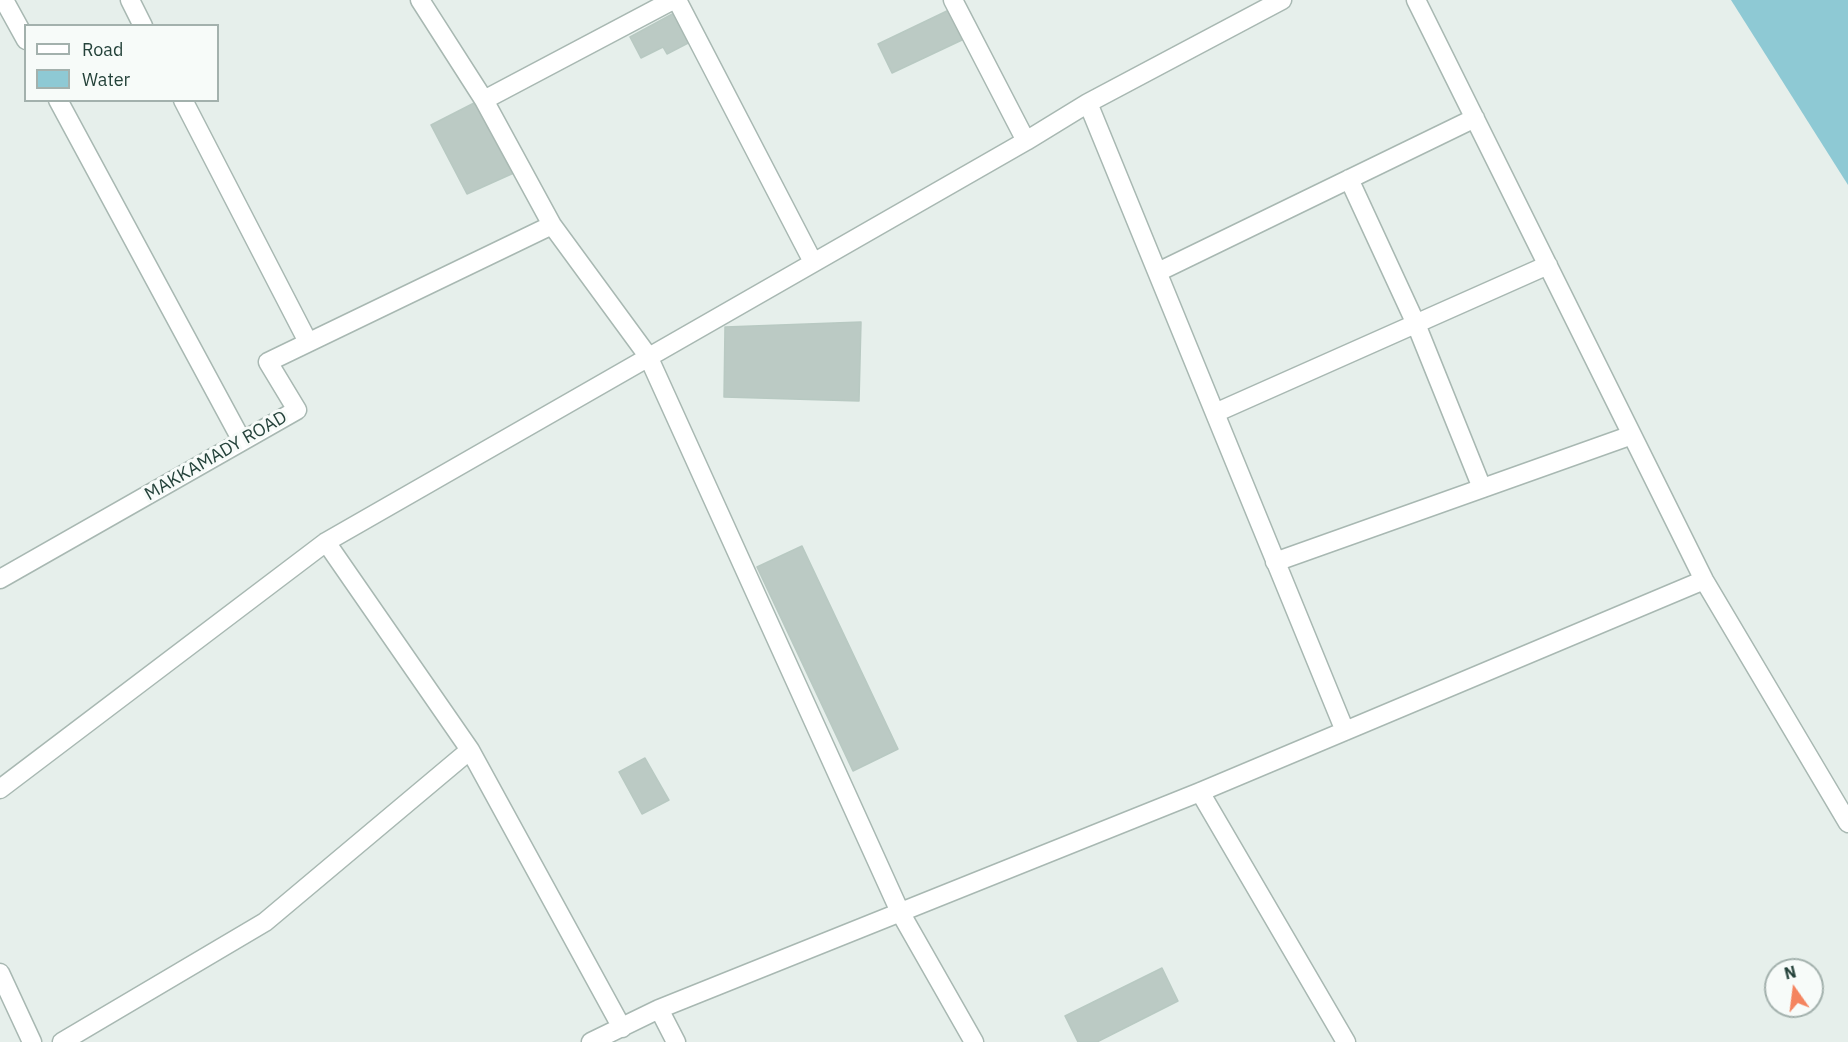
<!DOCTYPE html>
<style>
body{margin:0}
#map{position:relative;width:1848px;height:1042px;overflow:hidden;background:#e6efeb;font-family:"IBM Plex Sans",sans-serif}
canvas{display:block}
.legend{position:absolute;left:24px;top:24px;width:195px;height:78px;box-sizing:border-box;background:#f7fbf9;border:2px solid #a3b1ad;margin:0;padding:8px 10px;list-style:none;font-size:18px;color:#24423a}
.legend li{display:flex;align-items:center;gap:12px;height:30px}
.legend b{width:30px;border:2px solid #a3b1ad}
.north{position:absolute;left:1764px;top:958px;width:60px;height:60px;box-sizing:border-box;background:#f7fbf9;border:2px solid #a3b1ad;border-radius:50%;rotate:346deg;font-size:16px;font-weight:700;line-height:24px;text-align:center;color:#24423a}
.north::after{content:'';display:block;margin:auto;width:21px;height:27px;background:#f4845f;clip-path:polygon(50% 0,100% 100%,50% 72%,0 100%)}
</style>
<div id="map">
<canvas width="1848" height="1042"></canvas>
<ul class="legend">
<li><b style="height:8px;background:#fff"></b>Road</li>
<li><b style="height:16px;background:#8ec9d4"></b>Water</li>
</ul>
<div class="north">N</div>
</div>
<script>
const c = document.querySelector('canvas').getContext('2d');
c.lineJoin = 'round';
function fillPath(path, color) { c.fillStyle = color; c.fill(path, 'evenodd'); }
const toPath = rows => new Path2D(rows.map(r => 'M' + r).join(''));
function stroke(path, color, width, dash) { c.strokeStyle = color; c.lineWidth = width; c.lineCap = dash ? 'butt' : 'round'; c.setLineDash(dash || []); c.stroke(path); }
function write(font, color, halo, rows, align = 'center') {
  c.font = font + ' "IBM Plex Sans",sans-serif'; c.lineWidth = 6; c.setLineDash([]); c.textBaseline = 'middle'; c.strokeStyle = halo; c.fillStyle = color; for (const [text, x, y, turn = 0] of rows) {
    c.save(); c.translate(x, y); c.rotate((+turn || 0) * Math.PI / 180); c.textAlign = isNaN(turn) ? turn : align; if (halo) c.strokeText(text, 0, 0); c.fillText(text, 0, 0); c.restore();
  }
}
const water = toPath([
 [1731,0,1848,0,1848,185]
]);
const building = toPath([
 [949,10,962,40,892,73,878,44,949,10],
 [676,12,692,41,667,54,663,47,641,58,630,37,676,12],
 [476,102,516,172,467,194,431,125,476,102],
 [861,322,859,401,724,397,725,327,861,322],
 [802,546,898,749,853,771,757,567,802,546],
 [645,758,669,800,642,814,619,772,645,758],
 [1162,968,1178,1001,1097,1042,1078,1042,1065,1016,1162,968]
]);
const minor = toPath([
 [4,0,26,40],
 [130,0,143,26],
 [420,0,484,100,552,225,648,356,900,912,974,1042],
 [677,0,813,262],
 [953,0,1026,141],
 [1416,0,1704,580,1848,823],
 [58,100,242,441],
 [183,100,308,342],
 [484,100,673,0],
 [1088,103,1345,731],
 [1349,179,1416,324,1482,488],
 [1158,272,1475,118],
 [1215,413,1548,265],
 [326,542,470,750,622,1028],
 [1275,562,1632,435],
 [0,579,297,410,268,362,552,225],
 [0,789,326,542,1026,141,1088,103,1282,0],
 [1200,792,1346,1042],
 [0,973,32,1042],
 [659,1009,676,1042],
 [62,1042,265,922,470,750],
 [591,1042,659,1009,1200,792,1704,580]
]);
const streetNames = [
 ["MAKKAMADY ROAD",216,456,-30]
];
fillPath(water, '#8ec9d4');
fillPath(building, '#bbcac4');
stroke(building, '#b8c9c2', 1.5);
stroke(minor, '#a8b8b2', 21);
stroke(minor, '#fff', 18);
write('18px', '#24423a', '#f7fbf9', streetNames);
</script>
